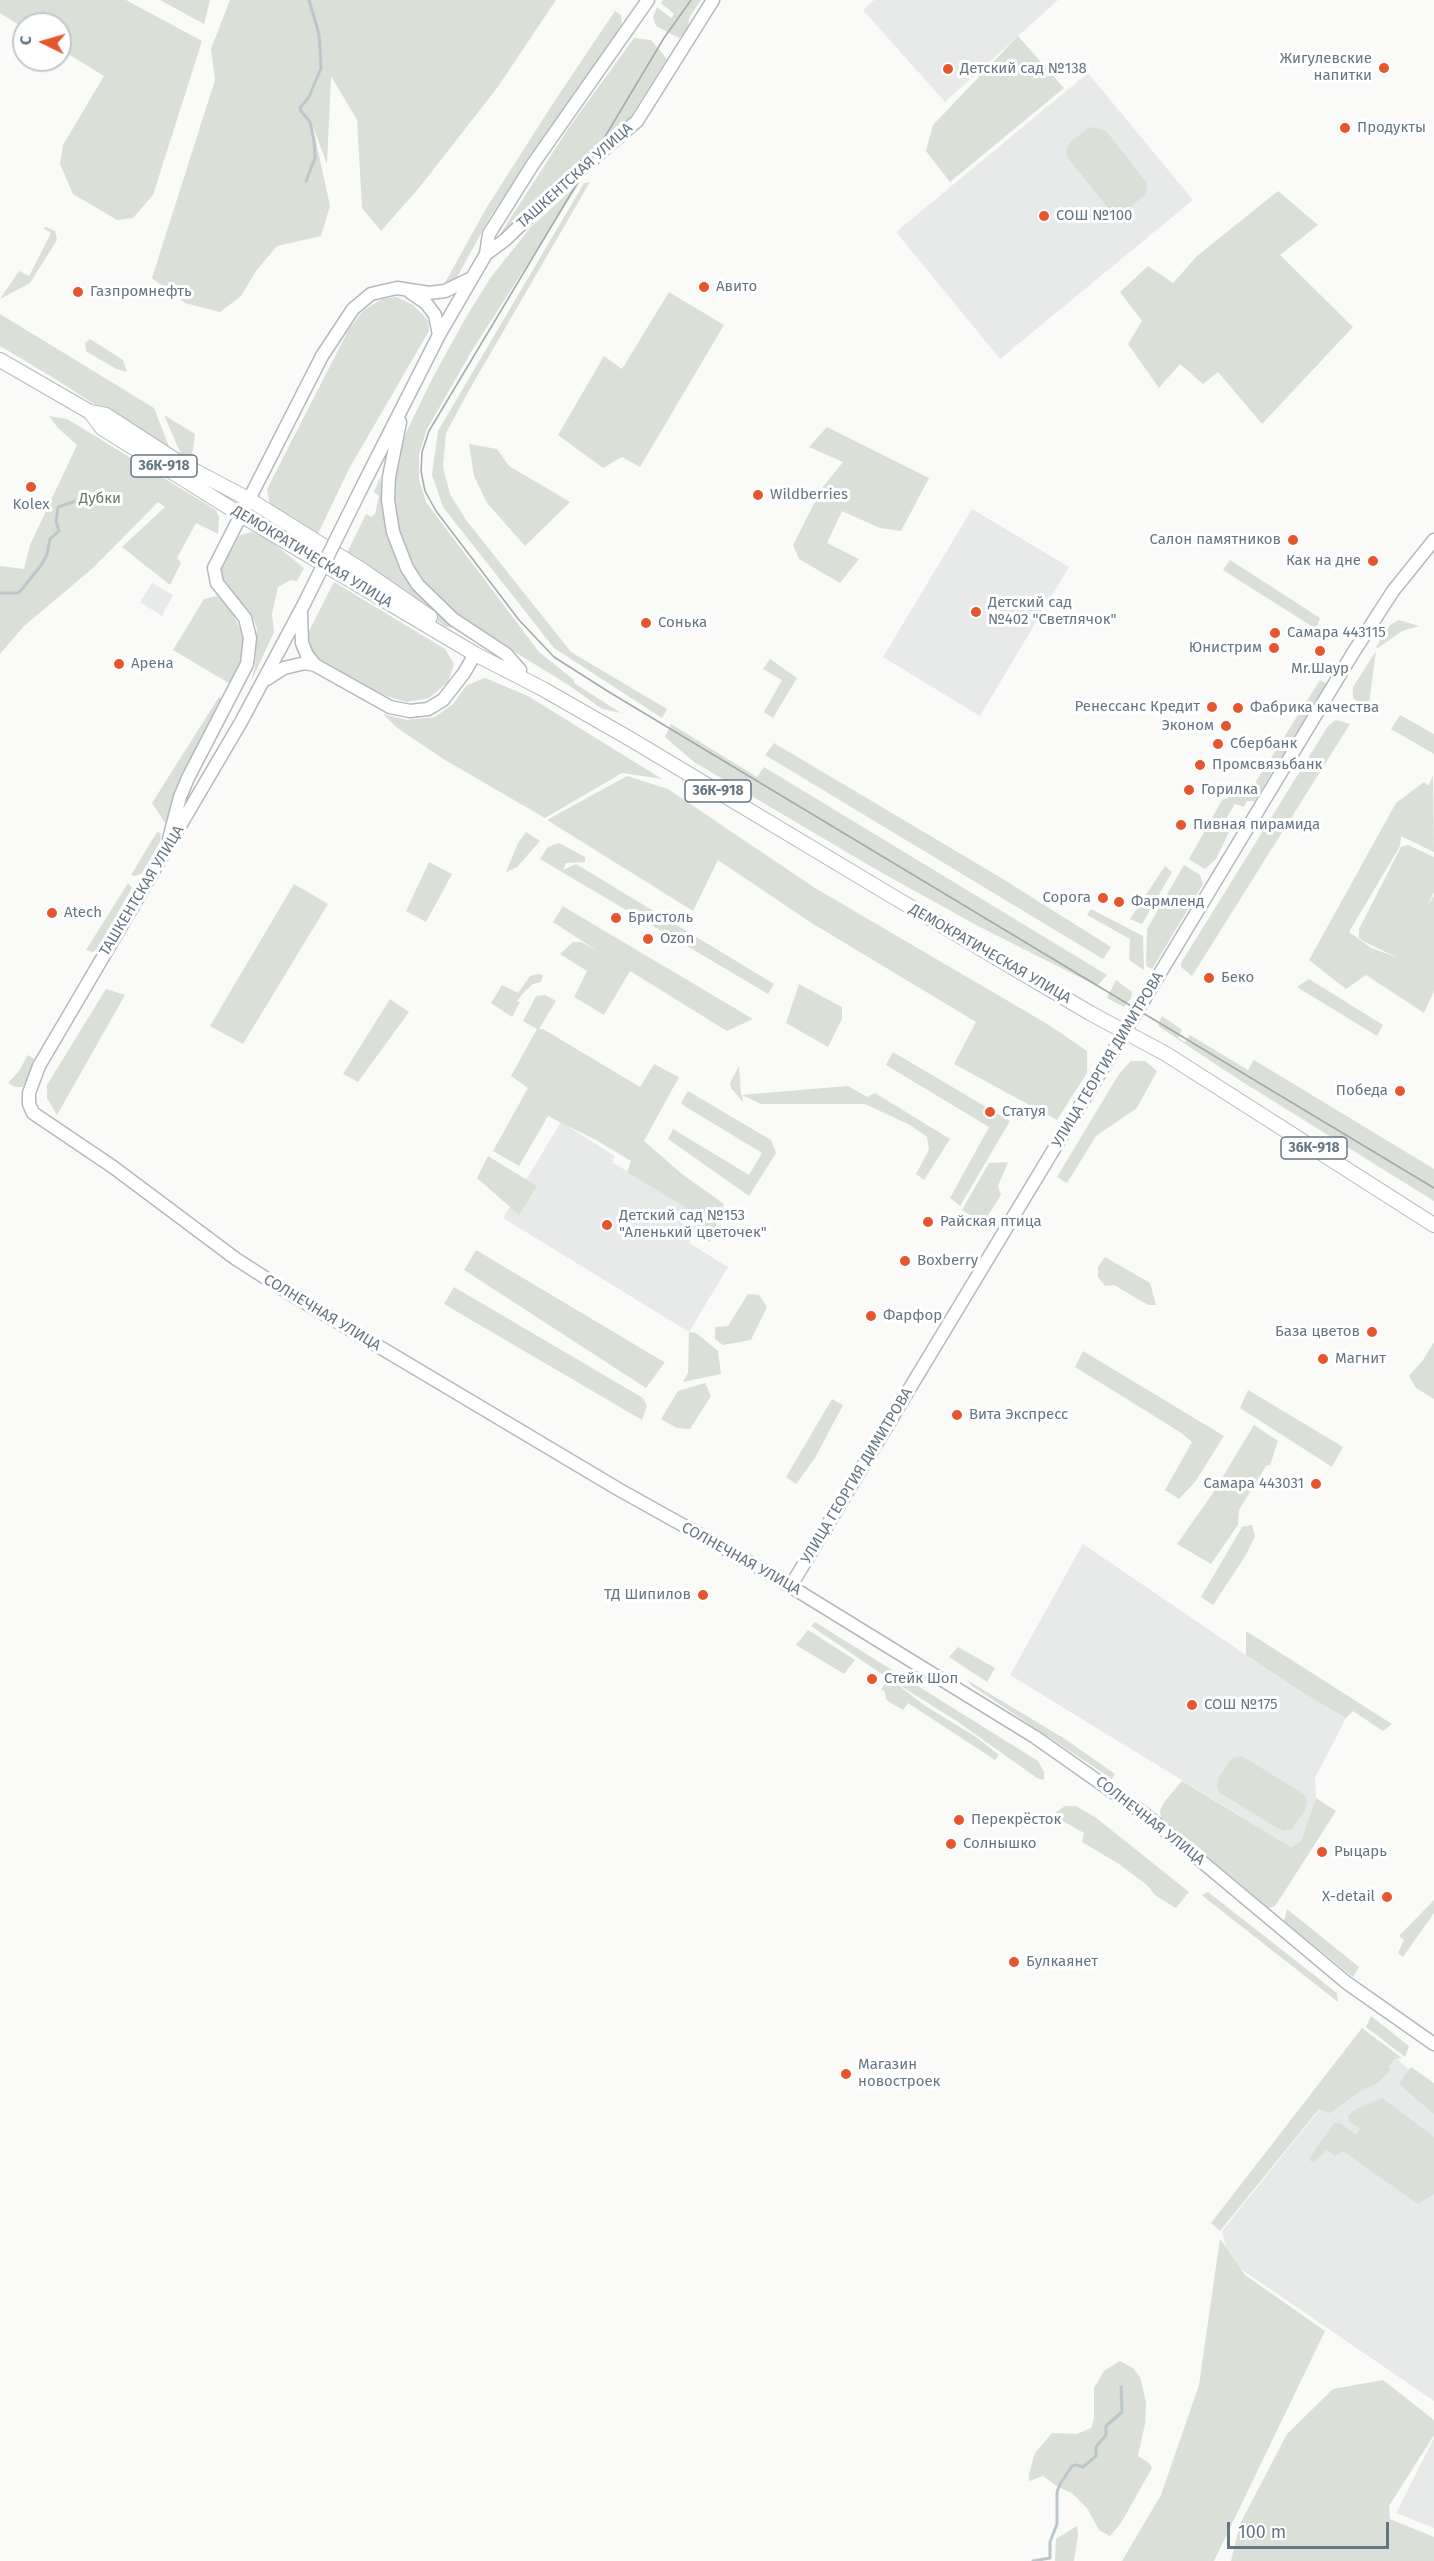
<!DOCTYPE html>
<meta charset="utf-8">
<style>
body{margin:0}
#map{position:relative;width:1434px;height:2561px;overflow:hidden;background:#fafaf8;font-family:"Fira Sans",sans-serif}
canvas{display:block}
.north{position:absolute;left:12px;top:12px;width:60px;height:60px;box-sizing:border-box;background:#fff;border:2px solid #c1c8cd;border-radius:50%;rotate:275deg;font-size:16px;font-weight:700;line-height:24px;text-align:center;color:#657683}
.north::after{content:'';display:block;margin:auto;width:21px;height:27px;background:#e4572e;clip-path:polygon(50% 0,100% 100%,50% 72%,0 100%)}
.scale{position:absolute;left:1227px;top:2522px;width:162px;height:27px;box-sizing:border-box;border:3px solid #657683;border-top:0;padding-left:8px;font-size:18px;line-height:21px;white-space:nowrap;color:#657683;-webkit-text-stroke:4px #fff;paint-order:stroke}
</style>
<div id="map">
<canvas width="1434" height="2561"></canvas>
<div class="north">С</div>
<div class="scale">100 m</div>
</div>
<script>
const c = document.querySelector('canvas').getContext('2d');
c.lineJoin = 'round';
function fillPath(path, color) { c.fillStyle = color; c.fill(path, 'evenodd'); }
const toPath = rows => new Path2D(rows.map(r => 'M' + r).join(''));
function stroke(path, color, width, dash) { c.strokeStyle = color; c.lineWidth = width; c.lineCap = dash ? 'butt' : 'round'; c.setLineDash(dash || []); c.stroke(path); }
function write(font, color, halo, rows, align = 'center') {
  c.font = font + ' "Fira Sans",sans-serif'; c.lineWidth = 6; c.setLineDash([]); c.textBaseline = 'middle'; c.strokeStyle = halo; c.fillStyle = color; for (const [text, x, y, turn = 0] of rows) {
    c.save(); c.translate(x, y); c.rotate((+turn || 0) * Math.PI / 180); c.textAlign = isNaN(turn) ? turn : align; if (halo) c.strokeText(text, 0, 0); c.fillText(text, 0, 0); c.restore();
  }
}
const built = toPath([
 [874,0,1058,0,945,102,863,10],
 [1088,73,1193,200,1000,359,896,232],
 [972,509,1069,567,980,716,883,657],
 [152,583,173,595,162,616,140,602],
 [561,1122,615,1156,612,1162,703,1218,689,1243,728,1267,689,1332,503,1218],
 [1083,1544,1246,1655,1346,1718,1315,1778,1316,1798,1301,1841,1291,1847,1010,1675],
 [1376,2039,1406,2067,1434,2085,1434,2401,1229,2261,1222,2231],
 [1434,2438,1434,2528,1396,2513]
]);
const green = toPath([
 [0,0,126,0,202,41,153,195,133,218,117,220,73,194,60,164,63,145,104,76,60,49,60,24,24,24,24,28,0,13],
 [160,0,210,0,204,24],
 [230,0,556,0,497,88,419,188,381,231,362,208,357,120,331,76,327,164,313,127,330,206,321,236,277,246,256,271,241,296,220,312,185,303,152,278,215,80,211,49],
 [663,0,701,0,689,18,688,31,679,38,656,26,653,17,657,7,671,18,674,14,661,3],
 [615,11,621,15,622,27,491,215,455,281,442,288,487,207,552,105],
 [1018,36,1064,88,950,182,926,151,933,125],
 [634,38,651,40,667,59,629,119,542,194,497,239,568,129],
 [1090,127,1106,131,1147,183,1146,194,1124,212,1119,214,1109,209,1067,157,1066,151,1070,142],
 [581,181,471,352,427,429,419,454,419,480,426,502,539,652,574,680,574,683,621,713,602,709,570,686,487,635,451,610,408,570,390,505,394,471,405,435,432,379,465,319,491,277,530,228],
 [590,182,468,392,446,433,443,467,450,494,466,520,571,652,667,709,662,718,554,648,443,507,432,475,438,431,584,183],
 [1278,191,1318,225,1280,255,1353,327,1262,424,1218,372,1203,384,1180,364,1159,388,1128,344,1142,321,1120,292,1148,266,1173,283,1197,256],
 [46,227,55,231,57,240,30,283,0,299,19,271,29,276,51,233,43,228],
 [669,292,724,325,640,467,622,457,603,468,558,435,604,356,622,369],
 [397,297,413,305,428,320,429,331,350,467,315,540,270,506,267,489,349,329,364,310,382,299],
 [0,314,154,408,172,454,52,377,0,346],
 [90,339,123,360,127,372,116,369,86,351,85,343],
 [164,415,195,434,191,464,183,459],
 [49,416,67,419,216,510,219,518,218,534,196,523,177,558,181,563,170,585,122,547,165,507,158,502,93,568,24,626,0,654,0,566,24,569,30,545,77,445,58,428],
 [827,427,929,478,901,531,880,528,842,511,827,543,859,559,840,583,799,559,793,545,822,488,843,462,809,447],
 [469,444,497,449,509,466,570,502,525,546,487,503,474,476],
 [380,477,389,534,396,558,410,582,429,605,454,628,446,627,344,559,366,514,371,517,375,514,379,496,374,492],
 [252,532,268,539,304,568,297,581,291,580,278,587,272,614,274,632,251,682,255,666,257,628,251,613,221,579,221,568,240,535],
 [1230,560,1320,618,1316,629,1223,570],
 [334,582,445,649,454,664,448,682,429,698,407,702,379,694,313,657,308,648,307,635],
 [217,596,231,610,243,635,244,661,237,688,173,650,204,599],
 [1399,620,1419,626,1402,631,1378,648,1376,647,1390,625],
 [1376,651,1369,703,1363,714,1360,703,1353,698,1353,687],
 [770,659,797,678,773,718,764,712,782,680,763,669],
 [485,678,528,696,662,779,622,773,545,818,445,760,396,727,383,714,407,720,435,717,453,704,467,685],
 [1320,680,1328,684,1280,762,1269,761],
 [219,697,225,701,181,782,165,823,152,803],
 [1400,715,1434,734,1434,754,1391,729],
 [1336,720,1350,724,1192,976,1181,967,1181,963,1328,726],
 [671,724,757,777,764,767,1107,975,1097,986,978,926,877,870,694,762,665,737],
 [774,743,998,876,1111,947,1103,959,765,755],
 [1263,770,1272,772,1255,801,1247,801,1244,807,1235,804,1222,825,1230,830,1216,859,1205,869,1189,859,1222,800,1229,797,1241,783,1251,790],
 [627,776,668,789,815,888,1049,1025,1087,1051,1087,1073,1057,1120,954,1064,976,1022,810,922,718,860,693,911,547,820],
 [1433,776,1434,852,1401,836,1400,846,1349,932,1371,948,1398,958,1363,941,1359,938,1359,929,1401,847,1408,845,1434,857,1434,892,1427,906,1434,896,1434,991,1424,1013,1366,975,1346,989,1309,960,1396,803,1424,782,1428,786],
 [157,832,161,833,160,842,142,873,136,876,131,875],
 [526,832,540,841,517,867,506,872,518,843],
 [559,843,585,857,585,862,566,863,563,870,576,864,774,984,768,994,540,859,548,847],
 [429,862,452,874,426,922,406,911],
 [1184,865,1200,875,1203,884,1152,969,1146,966,1147,929],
 [1165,866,1172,872,1142,924,1130,919],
 [128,883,132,888,97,949,93,952,86,950],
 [294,884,328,904,243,1044,210,1026],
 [563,906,571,911,753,1019,727,1031,630,971,604,1015,574,997,587,971,560,954,573,942,581,942,599,952,553,922],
 [1091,909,1143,936,1144,970,1129,960,1130,939,1087,915],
 [538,974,543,975,541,982,533,984,524,992,517,1001,520,1002,512,1017,491,1003,502,985,518,993,530,976],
 [1309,979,1383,1025,1377,1036,1297,987],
 [1116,980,1132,992,1131,998,1124,1007,1107,998],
 [799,984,842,1007,842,1019,828,1047,786,1023],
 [106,989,125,995,57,1115,47,1098,47,1085],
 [545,995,556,1001,539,1029,543,1029,640,1087,654,1064,679,1077,644,1141,682,1174,724,1204,710,1242,695,1233,703,1218,627,1172,631,1161,596,1140,548,1116,519,1166,493,1151,528,1088,511,1076,537,1029,523,1021,536,996],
 [390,999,409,1012,358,1082,343,1074],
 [1162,1016,1182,1030,1178,1038,1185,1042,1190,1035,1248,1070,1254,1060,1434,1169,1434,1201,1241,1081,1158,1026],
 [893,1052,1010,1121,960,1206,950,1198,989,1127,886,1065],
 [28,1055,36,1060,23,1087,15,1087,8,1083,19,1071],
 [1131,1061,1145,1061,1157,1071,1137,1108,1096,1136,1067,1183,1057,1177,1119,1074],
 [739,1066,741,1095,848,1086,867,1097,875,1093,950,1139,924,1180,916,1174,929,1150,927,1137,910,1125,865,1104,761,1104,742,1095,743,1102,731,1088,730,1083],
 [688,1091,771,1140,776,1153,749,1196,668,1139,673,1129,749,1175,762,1153,686,1107,681,1103],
 [488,1156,537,1186,519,1215,477,1178],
 [1008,1162,998,1186,1001,1195,983,1223,962,1210,989,1163],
 [476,1250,659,1359,665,1362,646,1388,464,1270],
 [1105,1257,1150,1283,1156,1305,1148,1305,1114,1285,1105,1286,1098,1277,1098,1267],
 [454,1287,643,1398,647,1406,642,1420,444,1304],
 [748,1294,759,1295,767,1307,751,1340,723,1345,715,1339,715,1327,728,1326],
 [689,1332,696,1333,718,1351,721,1374,683,1382,688,1373],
 [1434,1342,1434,1399,1416,1388,1409,1376,1423,1360],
 [1083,1351,1224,1436,1195,1482,1179,1499,1165,1490,1192,1442,1180,1432,1075,1367],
 [705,1383,711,1396,690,1429,677,1428,661,1419,678,1391],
 [1248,1390,1343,1447,1332,1467,1240,1408],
 [832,1399,843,1405,815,1458,796,1484,786,1477],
 [1254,1425,1278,1441,1270,1465,1266,1466,1239,1510,1238,1525,1211,1564,1177,1544,1213,1493],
 [1252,1525,1255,1536,1246,1555,1213,1605,1201,1597,1242,1527],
 [815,1622,1038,1761,1044,1772,1044,1780,1037,1778,958,1722,893,1681,924,1705,976,1737,999,1755,995,1760,908,1703,903,1710,891,1703,886,1699,885,1692,881,1689,886,1683,892,1681,811,1626],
 [808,1630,855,1660,844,1674,796,1645],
 [1246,1631,1392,1724,1383,1731,1353,1711,1346,1718,1304,1693,1246,1655],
 [958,1647,995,1668,987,1682,949,1657],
 [967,1680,1065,1739,1115,1774,1112,1779,972,1686],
 [1242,1756,1305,1795,1307,1800,1305,1810,1292,1829,1284,1831,1279,1829,1220,1793,1217,1788,1219,1777,1232,1758],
 [1182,1781,1291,1847,1301,1841,1316,1798,1336,1811,1283,1894,1275,1906,1269,1908,1161,1818,1160,1810,1165,1801],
 [1065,1806,1076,1806,1095,1817,1189,1892,1176,1908,1156,1896,1147,1885,1119,1864,1082,1842,1084,1833,1052,1815],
 [1208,1892,1337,1993,1338,2002,1204,1897,1202,1895],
 [1434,1900,1434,1913,1403,1957,1398,1953,1404,1940,1399,1936],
 [1287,1909,1359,1967,1353,1977,1284,1921],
 [1371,2016,1409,2046,1405,2057,1366,2027],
 [1362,2028,1402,2058,1395,2059,1388,2067,1391,2070,1376,2084,1359,2092,1330,2113,1319,2109,1220,2231,1211,2223],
 [1411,2067,1434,2083,1434,2114,1399,2084],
 [1382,2098,1434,2137,1434,2194,1418,2204,1343,2151,1335,2156,1327,2150,1313,2163,1309,2159,1334,2123,1340,2123,1356,2135,1361,2129,1349,2122,1348,2116,1354,2110],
 [1220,2239,1245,2275,1325,2331,1214,2561,1122,2561,1161,2495,1199,2385],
 [1120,2361,1133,2368,1140,2377,1146,2402,1145,2424,1138,2456,1148,2462,1152,2468,1121,2523,1110,2536,1099,2530,1087,2508,1072,2493,1058,2487,1043,2476,1029,2481,1029,2474,1035,2453,1052,2433,1077,2434,1091,2428,1094,2419,1094,2388,1104,2371],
 [1383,2380,1434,2420,1434,2435,1389,2506,1390,2519,1434,2537,1434,2561,1231,2561,1240,2524,1287,2434,1333,2389],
 [1077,2526,1078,2535,1074,2561,1055,2561,1056,2539]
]);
const stream = toPath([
 [306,181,315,158,314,141,310,122,301,111,300,108,309,97,321,68,319,34,309,0],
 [0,593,18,593,23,588,42,564,47,554,50,539,59,531,56,522,58,507,79,500],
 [1033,2561,1050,2558,1050,2542,1057,2524,1057,2492,1060,2484,1072,2466,1076,2465,1083,2467,1096,2456,1096,2447,1106,2435,1106,2426,1122,2412,1121,2387]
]);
const secondary = toPath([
 [486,254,505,240,558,189,637,121,713,0],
 [410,292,426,303,435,315,439,335],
 [400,422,389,477,388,500,393,532,407,568,418,585,453,619,506,654,520,670],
 [362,487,439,335,486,254,489,234,533,164,648,0],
 [304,604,241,722,39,1066,29,1093,29,1104,33,1113,113,1167,236,1259,289,1293,618,1489,772,1575,1035,1737,1146,1815,1347,1983,1434,2044],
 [301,613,302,643,307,655,315,665],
 [267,679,284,668,305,663,315,665,390,707,410,711,428,709,443,700,464,673,475,654],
 [169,839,180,797,188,778,247,664,250,638,245,618,217,583,214,568,322,356,353,309,371,294,397,288,429,293,445,291,472,278],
 [790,1587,1353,653,1393,591,1434,540]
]);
const primary = toPath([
 [0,360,90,412,106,415,180,463,250,500,362,570,430,617],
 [90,412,102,428,241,515,475,654,543,689,632,740,892,896,1090,1013,1166,1054,1434,1225]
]);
const tram = toPath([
 [691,0,664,38,429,431,422,452,421,471,425,491,436,511,519,620,554,657,609,692,1434,1188]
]);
const secondaryBridge = toPath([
 [304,604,362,487]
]);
const markers = [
 [1384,68,6,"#e4572e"],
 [948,69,6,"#e4572e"],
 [1345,128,6,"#e4572e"],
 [1044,216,6,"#e4572e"],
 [704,287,6,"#e4572e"],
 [78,292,6,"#e4572e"],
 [31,487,6,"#e4572e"],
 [758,495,6,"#e4572e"],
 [1293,540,6,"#e4572e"],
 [1373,561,6,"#e4572e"],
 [976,612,6,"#e4572e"],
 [646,623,6,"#e4572e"],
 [1275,633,6,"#e4572e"],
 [1274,648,6,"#e4572e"],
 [1320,651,6,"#e4572e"],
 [119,664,6,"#e4572e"],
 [1212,707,6,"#e4572e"],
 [1238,708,6,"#e4572e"],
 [1226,726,6,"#e4572e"],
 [1218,744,6,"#e4572e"],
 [1200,765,6,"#e4572e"],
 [1189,790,6,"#e4572e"],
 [1181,825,6,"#e4572e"],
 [1103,898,6,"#e4572e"],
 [1119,902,6,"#e4572e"],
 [52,913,6,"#e4572e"],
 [616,918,6,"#e4572e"],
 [648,939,6,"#e4572e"],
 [1209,978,6,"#e4572e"],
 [1400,1091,6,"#e4572e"],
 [990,1112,6,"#e4572e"],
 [928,1222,6,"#e4572e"],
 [607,1225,6,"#e4572e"],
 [905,1261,6,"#e4572e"],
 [871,1316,6,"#e4572e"],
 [1372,1332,6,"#e4572e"],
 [1323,1359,6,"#e4572e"],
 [957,1415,6,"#e4572e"],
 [1316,1484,6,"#e4572e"],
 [703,1595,6,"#e4572e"],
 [872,1679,6,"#e4572e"],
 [1192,1705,6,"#e4572e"],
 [959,1820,6,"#e4572e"],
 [951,1844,6,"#e4572e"],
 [1322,1852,6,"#e4572e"],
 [1387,1897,6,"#e4572e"],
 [1014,1962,6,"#e4572e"],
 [846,2074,6,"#e4572e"]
];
const shields = [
 [164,466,66],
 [718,791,66],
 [1314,1148,66]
];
const shieldNames = [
 ["36К-918",164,466],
 ["36К-918",718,791],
 ["36К-918",1314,1148]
];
const poiNames = [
 ["Жигулевские",1372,59,"right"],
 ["напитки",1372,76,"right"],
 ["Детский сад №138",960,69],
 ["Продукты",1357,128],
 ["СОШ №100",1056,216],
 ["Авито",716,287],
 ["Газпромнефть",90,292],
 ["Wildberries",770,495],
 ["Kolex",31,505,"center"],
 ["Салон памятников",1281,540,"right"],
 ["Как на дне",1361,561,"right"],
 ["Детский сад",988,603],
 ["№402 \"Светлячок\"",988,620],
 ["Сонька",658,623],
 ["Самара 443115",1287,633],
 ["Юнистрим",1262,648,"right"],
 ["Арена",131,664],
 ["Mr.Шаур",1320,669,"center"],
 ["Ренессанс Кредит",1200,707,"right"],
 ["Фабрика качества",1250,708],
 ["Эконом",1214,726,"right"],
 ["Сбербанк",1230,744],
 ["Промсвязьбанк",1212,765],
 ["Горилка",1201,790],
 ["Пивная пирамида",1193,825],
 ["Сорога",1091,898,"right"],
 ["Фармленд",1131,902],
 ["Atech",64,913],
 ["Бристоль",628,918],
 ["Ozon",660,939],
 ["Беко",1221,978],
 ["Победа",1388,1091,"right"],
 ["Статуя",1002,1112],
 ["Детский сад №153",619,1216],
 ["\"Аленький цветочек\"",619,1233],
 ["Райская птица",940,1222],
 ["Boxberry",917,1261],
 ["Фарфор",883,1316],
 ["База цветов",1360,1332,"right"],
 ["Магнит",1335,1359],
 ["Вита Экспресс",969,1415],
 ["Самара 443031",1304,1484,"right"],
 ["ТД Шипилов",691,1595,"right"],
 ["Стейк Шоп",884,1679],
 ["СОШ №175",1204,1705],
 ["Перекрёсток",971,1820],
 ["Солнышко",963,1844],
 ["Рыцарь",1334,1852],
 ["X-detail",1375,1897,"right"],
 ["Булкаянет",1026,1962],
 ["Магазин",858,2065],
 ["новостроек",858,2082]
];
const streetNames = [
 ["ТАШКЕНТСКАЯ УЛИЦА",575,176,-42],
 ["ДЕМОКРАТИЧЕСКАЯ УЛИЦА",312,557,31],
 ["ТАШКЕНТСКАЯ УЛИЦА",142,891,-59],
 ["ДЕМОКРАТИЧЕСКАЯ УЛИЦА",990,954,30],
 ["УЛИЦА ГЕОРГИЯ ДИМИТРОВА",1108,1060,-59],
 ["СОЛНЕЧНАЯ УЛИЦА",322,1313,31],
 ["УЛИЦА ГЕОРГИЯ ДИМИТРОВА",857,1476,-59],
 ["СОЛНЕЧНАЯ УЛИЦА",741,1559,29],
 ["СОЛНЕЧНАЯ УЛИЦА",1150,1821,38]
];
const parkNames = [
 ["Дубки",100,499]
];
fillPath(built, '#e8e9e9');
fillPath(green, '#dadfd7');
stroke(stream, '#bbc7cb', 3);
stroke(secondary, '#b3babf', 15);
stroke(primary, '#b5babe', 16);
stroke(secondary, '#fff', 12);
stroke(primary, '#fff', 14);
stroke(tram, '#a2aab0', 1.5);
stroke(secondaryBridge, '#b3babf', 15, []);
stroke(secondaryBridge, '#fff', 12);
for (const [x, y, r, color] of markers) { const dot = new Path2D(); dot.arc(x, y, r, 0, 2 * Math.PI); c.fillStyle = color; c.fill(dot); stroke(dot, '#fff', 2); }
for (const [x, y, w] of shields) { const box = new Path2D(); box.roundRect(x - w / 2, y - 11, w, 22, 4.5); c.fillStyle = '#fff'; c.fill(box); stroke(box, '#657683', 1.5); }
write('bold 14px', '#657683', null, shieldNames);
write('15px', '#657683', '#fff', poiNames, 'left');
write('15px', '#657683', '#fff', streetNames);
write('15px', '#687a64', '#fff', parkNames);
</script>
